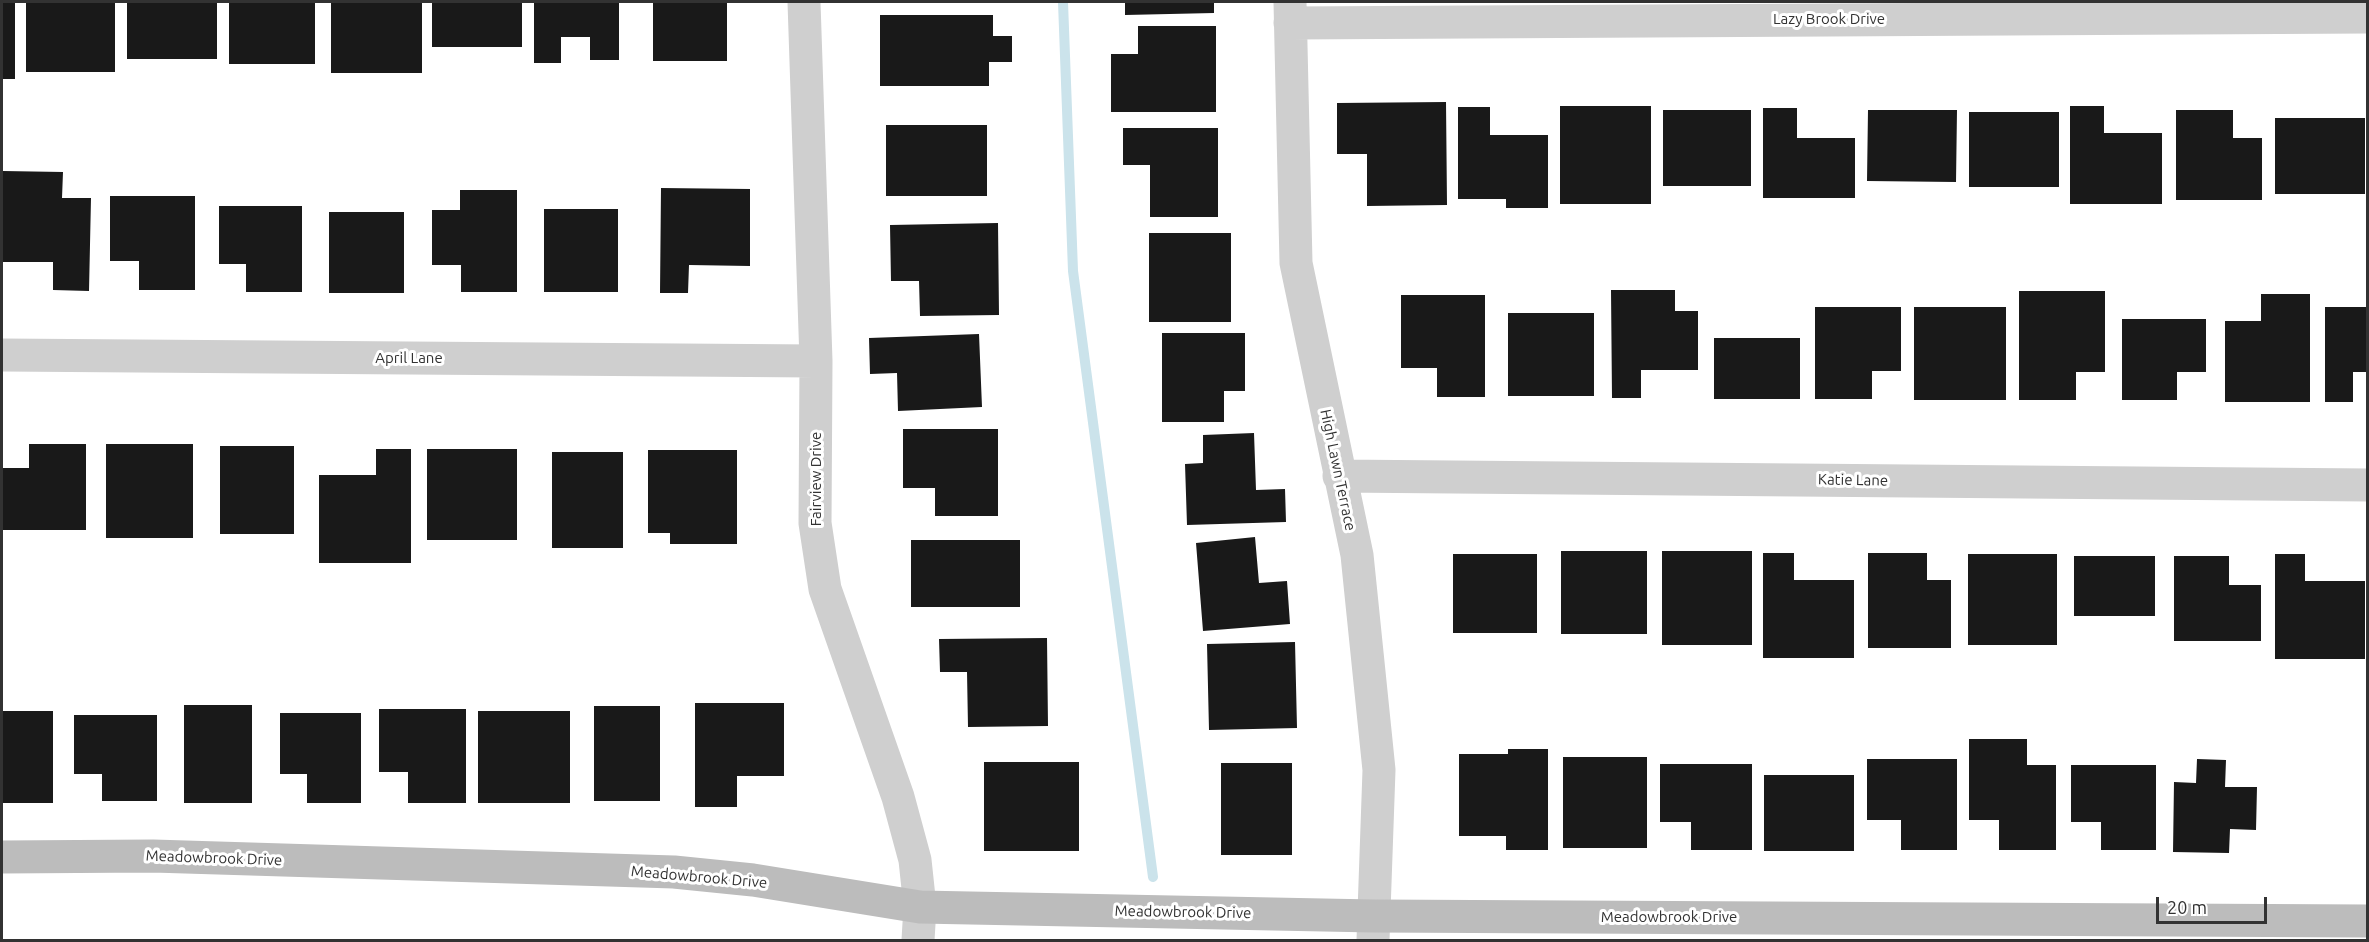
<!DOCTYPE html>
<style>
body{margin:0}
#map{position:relative;width:2369px;height:942px;overflow:hidden;background:#fff;font-family:Ubuntu,sans-serif}
canvas{display:block}
.frame{position:absolute;inset:0;border:3px solid #323232;pointer-events:none}
.scale{position:absolute;left:2156px;top:897px;width:111px;height:27px;box-sizing:border-box;border:3px solid #323232;border-top:0;padding-left:8px;font-size:18px;line-height:21px;white-space:nowrap;color:#323232;-webkit-text-stroke:4px #fff;paint-order:stroke}
</style>
<div id="map">
<canvas width="2369" height="942"></canvas>
<div class="frame"></div>
<div class="scale">20 m</div>
</div>
<script>
const c = document.querySelector('canvas').getContext('2d');
c.lineJoin = 'round';
const toPath = rows => new Path2D(rows.map(r => 'M' + r).join(''));
function stroke(path, color, width, dash) { c.strokeStyle = color; c.lineWidth = width; c.lineCap = dash ? 'butt' : 'round'; c.setLineDash(dash || []); c.stroke(path); }
function fillPath(path, color) { c.fillStyle = color; c.fill(path, 'evenodd'); }
function write(font, color, halo, rows, align = 'center') {
  c.font = font + ' Ubuntu,sans-serif'; c.lineWidth = 6; c.setLineDash([]); c.textBaseline = 'middle'; c.strokeStyle = halo; c.fillStyle = color; for (const [text, x, y, turn = 0] of rows) {
    c.save(); c.translate(x, y); c.rotate((+turn || 0) * Math.PI / 180); c.textAlign = isNaN(turn) ? turn : align; if (halo) c.strokeText(text, 0, 0); c.fillText(text, 0, 0); c.restore();
  }
}
const stream = toPath([
 [1063,2,1073,271,1153,877]
]);
const building = toPath([
 [2,2,15,2,15,79,2,79],
 [26,2,115,2,115,72,26,72],
 [127,2,217,2,217,59,127,59],
 [229,2,315,2,315,64,229,64],
 [331,2,422,2,422,73,331,73],
 [432,2,522,2,522,47,432,47],
 [534,2,619,2,619,60,590,60,590,37,561,37,561,63,534,63],
 [653,2,727,2,727,61,653,61],
 [1125,2,1214,2,1214,13,1125,15],
 [880,15,993,15,993,36,1012,36,1012,62,989,62,989,86,880,86],
 [1138,26,1216,26,1216,112,1111,112,1111,54,1138,54],
 [1446,102,1447,205,1367,206,1367,154,1337,154,1337,103],
 [1560,106,1651,106,1651,204,1560,204],
 [2070,106,2104,106,2104,133,2162,133,2162,204,2070,204],
 [1458,107,1490,107,1490,135,1548,135,1548,208,1506,208,1506,199,1458,199],
 [1763,108,1797,108,1797,138,1855,138,1855,198,1763,198],
 [1663,110,1751,110,1751,186,1663,186],
 [1868,110,1957,110,1956,182,1867,181],
 [2176,110,2233,110,2233,138,2262,138,2262,200,2176,200],
 [1969,112,2059,112,2059,187,1969,187],
 [2275,118,2365,118,2365,194,2275,194],
 [886,125,987,125,987,196,886,196],
 [1123,128,1218,128,1218,217,1150,217,1150,165,1123,165],
 [3,171,63,172,62,198,91,198,89,291,53,290,53,262,3,262],
 [661,188,750,189,750,266,689,265,688,293,660,293],
 [460,190,517,190,517,292,461,292,461,265,432,265,432,210,460,210],
 [110,196,195,196,195,290,139,290,139,261,110,261],
 [219,206,302,206,302,292,246,292,246,264,219,264],
 [544,209,618,209,618,292,544,292],
 [329,212,404,212,404,293,329,293],
 [998,223,999,315,920,316,919,281,891,281,890,225],
 [1149,233,1231,233,1231,322,1149,322],
 [1611,290,1675,290,1675,311,1698,311,1698,370,1641,370,1641,398,1612,398],
 [2019,291,2105,291,2105,372,2076,372,2076,400,2019,400],
 [2261,294,2310,294,2310,402,2225,402,2225,321,2261,321],
 [1401,295,1485,295,1485,397,1437,397,1437,368,1401,368],
 [1815,307,1901,307,1901,371,1872,371,1872,399,1815,399],
 [1914,307,2006,307,2006,400,1914,400],
 [2325,307,2368,307,2368,372,2353,372,2353,402,2325,402],
 [1508,313,1594,313,1594,396,1508,396],
 [2122,319,2206,319,2206,372,2177,372,2177,400,2122,400],
 [1162,333,1245,333,1245,391,1224,391,1224,422,1162,422],
 [979,334,982,407,898,411,897,373,870,374,869,338],
 [1714,338,1800,338,1800,399,1714,399],
 [903,429,998,429,998,516,935,516,935,488,903,488],
 [1254,433,1256,490,1285,489,1286,522,1187,525,1185,464,1203,463,1203,435],
 [29,444,86,444,86,530,3,530,3,468,29,468],
 [106,444,193,444,193,538,106,538],
 [220,446,294,446,294,534,220,534],
 [376,449,411,449,411,563,319,563,319,475,376,475],
 [427,449,517,449,517,540,427,540],
 [648,450,737,450,737,544,670,544,670,533,648,533],
 [552,452,623,452,623,548,552,548],
 [1255,537,1259,583,1287,581,1290,624,1203,631,1196,543],
 [911,540,1020,540,1020,607,911,607],
 [1561,551,1647,551,1647,634,1561,634],
 [1662,551,1752,551,1752,645,1662,645],
 [1763,553,1794,553,1794,580,1854,580,1854,658,1763,658],
 [1868,553,1927,553,1927,580,1951,580,1951,648,1868,648],
 [1453,554,1537,554,1537,633,1453,633],
 [1968,554,2057,554,2057,645,1968,645],
 [2275,554,2305,554,2305,581,2365,581,2365,659,2275,659],
 [2074,556,2155,556,2155,616,2074,616],
 [2174,556,2229,556,2229,585,2261,585,2261,641,2174,641],
 [1047,638,1048,726,968,727,967,672,940,672,939,639],
 [1295,642,1297,728,1209,730,1207,644],
 [695,703,784,703,784,776,737,776,737,807,695,807],
 [184,705,252,705,252,803,184,803],
 [594,706,660,706,660,801,594,801],
 [379,709,466,709,466,803,408,803,408,772,379,772],
 [2,711,53,711,53,803,2,803],
 [478,711,570,711,570,803,478,803],
 [280,713,361,713,361,803,307,803,307,774,280,774],
 [74,715,157,715,157,801,102,801,102,774,74,774],
 [1969,739,2027,739,2027,765,2056,765,2056,850,1999,850,1999,820,1969,820],
 [1508,749,1548,749,1548,850,1506,850,1506,836,1459,836,1459,754,1508,754],
 [1563,757,1647,757,1647,848,1563,848],
 [1867,759,1957,759,1957,850,1901,850,1901,820,1867,820],
 [2197,759,2226,760,2225,787,2257,787,2256,830,2230,829,2229,853,2173,852,2174,782,2196,783],
 [984,762,1079,762,1079,851,984,851],
 [1221,763,1292,763,1292,855,1221,855],
 [1660,764,1752,764,1752,850,1691,850,1691,822,1660,822],
 [2071,765,2156,765,2156,850,2101,850,2101,822,2071,822],
 [1764,775,1854,775,1854,851,1764,851]
]);
const street = toPath([
 [804,2,816,361,815,523,825,589,898,797,915,860,920,907,918,940],
 [1290,2,1296,263,1357,555,1379,770,1373,940],
 [1290,23,2368,17],
 [2,355,816,361],
 [1339,476,2368,485]
]);
const secondary = toPath([
 [2,857,153,856,674,872,753,880,920,907,1374,916,2368,921]
]);
const streetNames = [
 ["Lazy Brook Drive",1829,19],
 ["April Lane",409,358],
 ["High Lawn Terrace",1338,470,78],
 ["Fairview Drive",816,479,-90],
 ["Katie Lane",1853,480,1],
 ["Meadowbrook Drive",214,858,2],
 ["Meadowbrook Drive",699,877,5],
 ["Meadowbrook Drive",1183,912,1],
 ["Meadowbrook Drive",1669,917]
];
stroke(stream, '#cbe3eb', 10);
fillPath(building, '#191919');
stroke(street, '#cfcfcf', 33);
stroke(secondary, '#bcbcbc', 33);
write('15px', '#323232', '#fff', streetNames);
</script>
